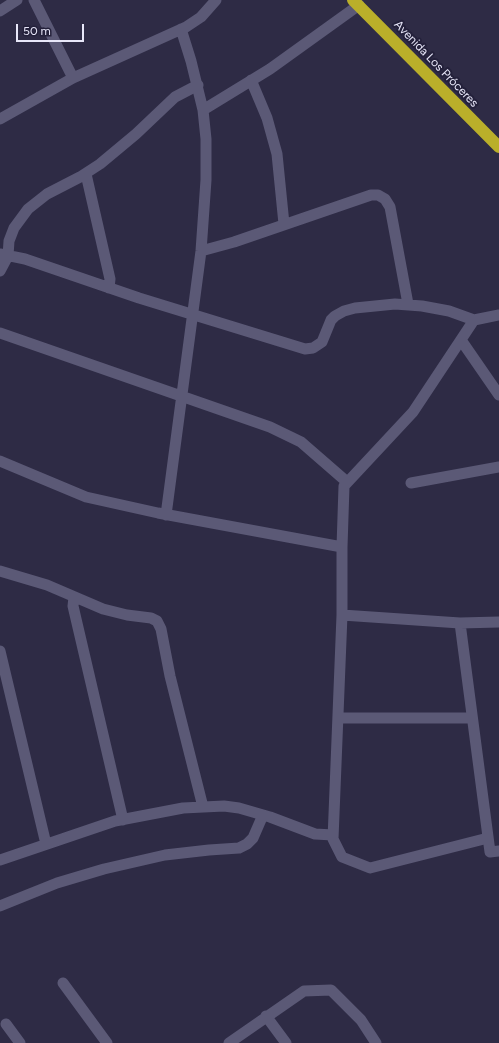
<!DOCTYPE html>
<meta charset="utf-8">
<style>
body{margin:0}
#map{position:relative;width:499px;height:1043px;overflow:hidden;background:#2e2b45;font-family:Figtree,sans-serif}
canvas{display:block}
.scale{position:absolute;left:16px;top:24px;width:68px;height:18px;box-sizing:border-box;border:2px solid #e8e7f9;border-top:0;padding-left:5px;font-size:12px;line-height:14px;white-space:nowrap;color:#e8e7f9;-webkit-text-stroke:3px #24213b;paint-order:stroke}
</style>
<div id="map">
<canvas width="499" height="1043"></canvas>
<div class="scale">50 m</div>
</div>
<script>
const c = document.querySelector('canvas').getContext('2d');
c.lineJoin = 'round';
const toPath = rows => new Path2D(rows.map(r => 'M' + r).join(''));
function stroke(path, color, width, dash) { c.strokeStyle = color; c.lineWidth = width; c.lineCap = dash ? 'butt' : 'round'; c.setLineDash(dash || []); c.stroke(path); }
function write(font, color, halo, rows, align = 'center') {
  c.font = font + ' Figtree,sans-serif'; c.lineWidth = 4; c.setLineDash([]); c.textBaseline = 'middle'; c.strokeStyle = halo; c.fillStyle = color; for (const [text, x, y, turn = 0] of rows) {
    c.save(); c.translate(x, y); c.rotate((+turn || 0) * Math.PI / 180); c.textAlign = isNaN(turn) ? turn : align; if (halo) c.strokeText(text, 0, 0); c.fillText(text, 0, 0); c.restore();
  }
}
const street = toPath([
 [34,0,73,78],
 [0,11,17,0],
 [251,80,267,118,277,154,284,224],
 [203,110,270,69,359,5],
 [0,119,73,78,186,27,201,17,216,0],
 [86,174,110,279,109,288],
 [201,251,234,242,371,195,378,195,385,199,390,207,408,304],
 [0,254,25,259,139,298,305,349,313,348,322,342,331,320,335,316,344,311,355,308,395,304,422,306,449,311,474,320],
 [0,271,8,256,9,241,14,228,28,209,47,194,80,177,100,164,136,134,175,97,198,85],
 [0,333,270,427,301,442,347,482],
 [461,340,499,395],
 [0,461,86,497,158,513,342,547,342,615,460,623,499,622],
 [411,483,499,467],
 [166,515,201,251,206,180,206,139,203,110,191,61,181,29],
 [342,547,344,486,413,412,474,320,499,315],
 [0,571,47,585,103,609,127,615,151,618,157,621,161,629,170,676,203,807],
 [74,597,73,606,123,820],
 [342,615,333,839,342,857,370,868,488,838],
 [460,623,490,852,499,851],
 [0,651,46,844],
 [338,718,472,718],
 [0,860,115,821,183,808,224,806,239,808,270,817,315,834,333,835],
 [0,906,57,883,104,869,165,855,209,850,239,848,247,844,253,838,263,815],
 [63,983,107,1043],
 [266,1016,286,1043],
 [6,1024,20,1043],
 [229,1043,304,991,331,990,361,1020,376,1043]
]);
const highway = toPath([
 [353,0,499,147]
]);
const streetNames = [
 ["Avenida Los Próceres",436,64,46]
];
stroke(street, '#5b5976', 11);
stroke(highway, '#baaf2a', 12);
write('12px', '#e8e7f9', '#24213b', streetNames);
</script>
